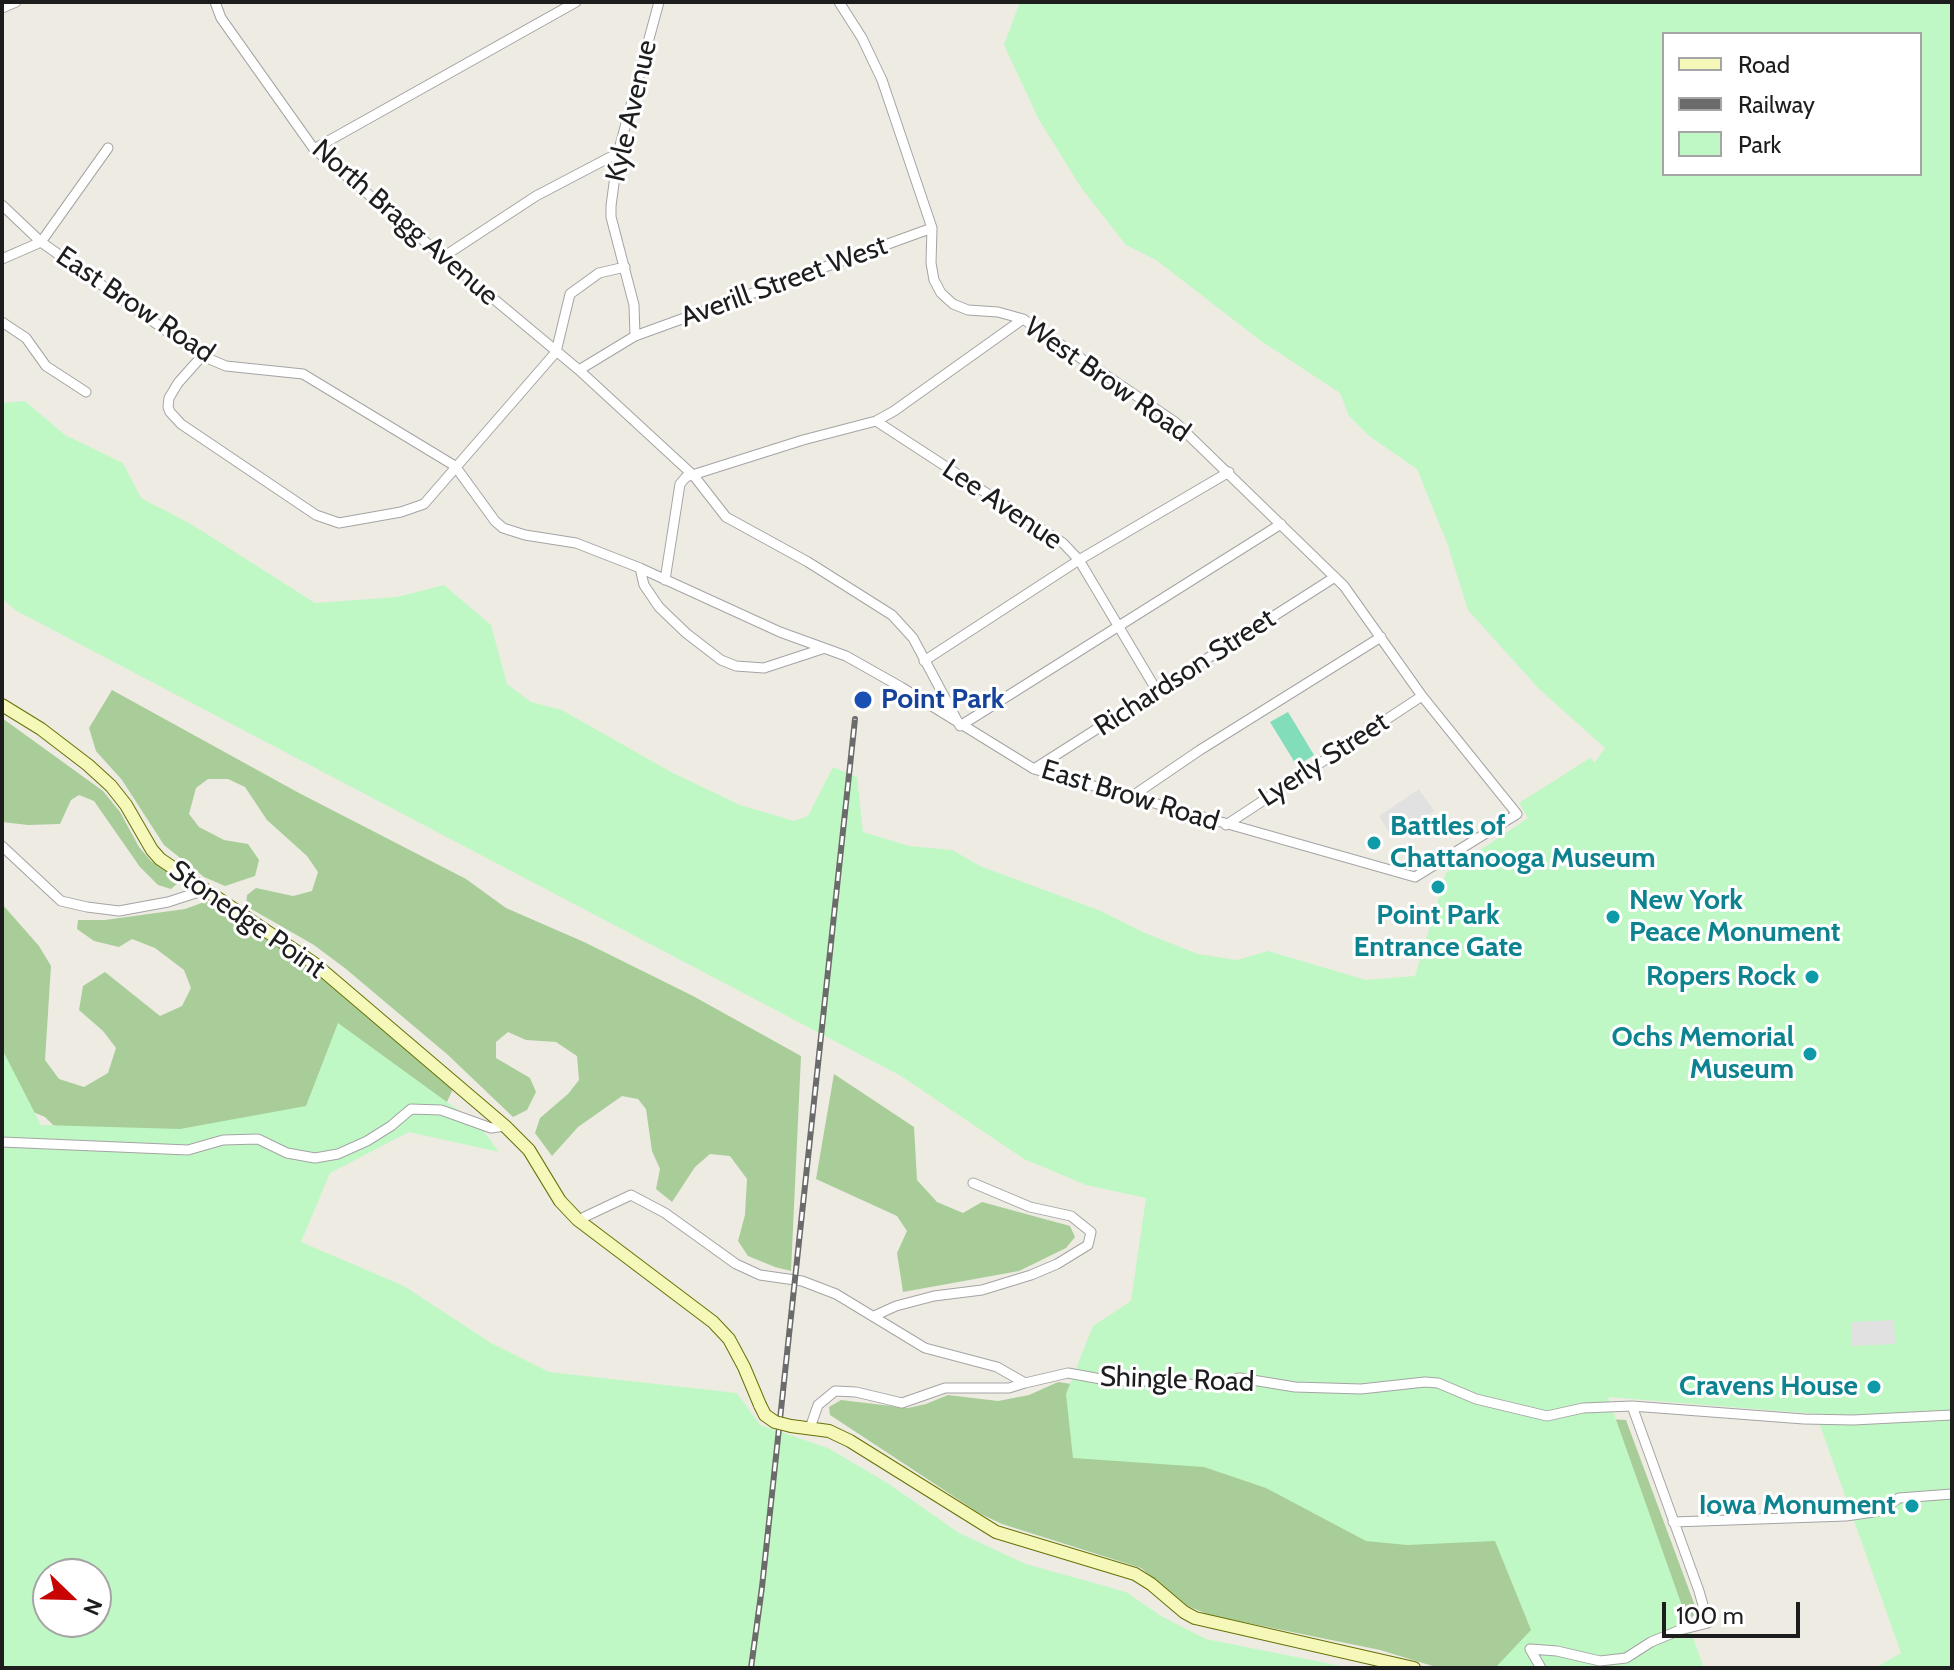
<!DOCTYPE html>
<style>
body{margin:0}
#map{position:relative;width:1954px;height:1670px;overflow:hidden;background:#eeebe3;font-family:Cabin,sans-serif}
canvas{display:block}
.frame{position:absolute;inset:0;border:4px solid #1d1d1d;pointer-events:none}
.legend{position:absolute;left:1662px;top:32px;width:260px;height:144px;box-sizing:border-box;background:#fff;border:2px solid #a5a5a5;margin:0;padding:10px 14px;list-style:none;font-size:24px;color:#1d1d1d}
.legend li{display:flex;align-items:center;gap:16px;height:40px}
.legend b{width:40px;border:2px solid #a5a5a5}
.north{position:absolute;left:32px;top:1558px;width:80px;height:80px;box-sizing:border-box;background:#fff;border:2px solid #a5a5a5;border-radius:50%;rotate:113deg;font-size:22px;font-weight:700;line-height:32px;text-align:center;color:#1d1d1d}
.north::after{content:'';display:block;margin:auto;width:28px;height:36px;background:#c80403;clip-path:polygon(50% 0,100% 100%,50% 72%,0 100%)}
.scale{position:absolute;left:1662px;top:1602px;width:138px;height:36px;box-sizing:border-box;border:4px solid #1d1d1d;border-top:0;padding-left:10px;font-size:24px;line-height:28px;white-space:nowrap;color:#1d1d1d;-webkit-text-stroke:6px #fff;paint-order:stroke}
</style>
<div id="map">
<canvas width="1954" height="1670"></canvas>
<div class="frame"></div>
<ul class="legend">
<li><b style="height:10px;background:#f5f8b8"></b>Road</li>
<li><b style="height:10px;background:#6b6b6b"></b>Railway</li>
<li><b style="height:22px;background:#c0f8c5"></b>Park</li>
</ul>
<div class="north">N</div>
<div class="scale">100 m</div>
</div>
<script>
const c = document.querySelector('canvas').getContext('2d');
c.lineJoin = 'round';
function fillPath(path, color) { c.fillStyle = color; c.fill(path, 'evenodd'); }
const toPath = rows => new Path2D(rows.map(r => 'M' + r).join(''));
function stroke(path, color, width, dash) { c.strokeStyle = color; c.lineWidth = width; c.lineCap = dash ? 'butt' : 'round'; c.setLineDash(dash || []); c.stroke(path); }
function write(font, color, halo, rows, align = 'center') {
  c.font = font + ' Cabin,sans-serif'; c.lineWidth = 6; c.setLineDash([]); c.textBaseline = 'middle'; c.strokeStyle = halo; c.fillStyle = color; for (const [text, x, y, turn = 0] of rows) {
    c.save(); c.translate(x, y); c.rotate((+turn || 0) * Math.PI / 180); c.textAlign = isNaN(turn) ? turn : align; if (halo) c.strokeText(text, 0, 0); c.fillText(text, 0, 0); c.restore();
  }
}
const forest = toPath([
 [112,690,299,793,466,879,506,908,584,942,693,996,801,1056,791,1271,775,1267,748,1256,738,1241,745,1215,747,1179,730,1156,710,1154,695,1167,672,1202,656,1189,660,1169,652,1151,646,1109,638,1099,622,1096,578,1127,552,1156,535,1133,540,1118,568,1094,579,1080,577,1056,556,1042,526,1040,508,1032,496,1042,496,1058,530,1078,536,1092,527,1110,513,1117,448,1055,346,969,314,945,246,906,247,895,256,888,293,896,312,891,318,872,307,856,267,820,245,787,228,779,208,779,196,788,189,814,199,827,224,840,248,844,259,860,255,876,225,886,204,877,164,845,122,780,96,751,89,728],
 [2,718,103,791,120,812,139,847,151,861,176,877,178,883,171,889,158,885,140,867,94,801,79,795,71,800,60,824,28,825,2,822],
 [207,901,246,924,313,970,453,1089,445,1106,370,1134,66,1138,45,1117,2,1099,2,904,39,946,51,966,45,1060,59,1079,84,1087,108,1073,116,1048,103,1031,79,1010,83,986,105,972,160,1016,182,1006,191,988,184,970,155,948,132,939,119,947,94,941,77,929,78,920,105,920,185,909],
 [834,1074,914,1127,917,1180,937,1202,963,1213,982,1202,1070,1226,1075,1237,1066,1248,1019,1271,903,1292,897,1253,907,1231,897,1216,816,1179],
 [1058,1382,1111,1390,1626,1420,1698,1614,1629,1646,1532,1668,1439,1668,1380,1650,1209,1615,1186,1605,1141,1568,1002,1524,979,1513,830,1415,829,1407,841,1400,908,1408,926,1404,948,1395,998,1401,1029,1395]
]);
const park = toPath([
 [1020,2,1952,2,1952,1668,1875,1668,1901,1653,1816,1414,1608,1397,1704,1668,1495,1668,1531,1630,1495,1541,1407,1545,1366,1541,1266,1488,1204,1467,1073,1458,1066,1394,1093,1326,1131,1301,1146,1198,1086,1185,1024,1159,901,1076,15,610,2,598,2,403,25,401,65,435,123,463,141,498,191,524,315,603,397,597,444,585,491,625,507,684,531,702,562,710,671,772,740,805,794,821,808,816,833,767,857,777,863,832,909,846,952,850,980,866,1101,911,1145,933,1198,954,1237,960,1268,951,1366,980,1415,976,1446,873,1528,818,1519,803,1590,758,1595,762,1605,748,1539,689,1468,610,1447,543,1417,469,1369,436,1349,416,1340,393,1261,341,1156,260,1126,245,1082,189,1039,120,1004,45],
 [1664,34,1920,34,1920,174,1664,174],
 [338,1023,480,1126,499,1152,409,1132,330,1173,301,1242,404,1286,491,1343,549,1372,737,1393,760,1425,828,1448,889,1484,959,1533,1026,1564,1126,1592,1161,1616,1206,1639,1351,1668,2,1668,2,1049,41,1125,180,1129,306,1106],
 [48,1574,96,1574,96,1622,48,1622]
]);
const pitch = toPath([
 [1288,712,1314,755,1297,766,1270,722]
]);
const parking = toPath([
 [1419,789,1434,811,1393,839,1379,816],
 [1894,1320,1895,1344,1852,1346,1851,1322]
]);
const minor = toPath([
 [215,2,221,18,314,149,579,370,694,476,726,517,808,562,892,615,913,638,960,726,1281,524],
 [2,8,16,2],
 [314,149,576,2],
 [2,205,41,242,202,356,226,366,303,374,455,466,495,521,503,528,525,535,576,543,640,568,780,632,846,656,901,687,1034,769,1415,877,1517,814,1422,696,1344,586,1175,422,1023,319,998,312,968,310,953,304,941,293,934,280,931,263,932,228,882,80,862,38,839,2],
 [41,242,108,148],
 [443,257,536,196,618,153],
 [2,259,41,242],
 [2,322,26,338,46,366,86,392],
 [635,336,932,228],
 [202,356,178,383,169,398,168,407,170,412,181,424,316,515,339,523,401,512,424,504,556,352,570,294,599,273,625,267],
 [579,370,635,336,634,305,611,217,611,206,618,153,659,2],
 [876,421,1063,543,1079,560,1157,691],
 [640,568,644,585,659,607,686,633,721,660,736,666,764,668,822,649],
 [665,580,680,484,686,477,803,440,876,421,894,411,1023,319],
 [924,661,1079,560,1229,472],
 [1034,769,1335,577],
 [1131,797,1200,750,1381,637],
 [1226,825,1422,696],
 [2,846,61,901,87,907,119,911,168,902,205,890],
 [2,1142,188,1150,223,1140,258,1139,287,1153,315,1158,338,1154,367,1141,391,1126,411,1109,441,1110,491,1128,505,1126],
 [578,1220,631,1195,665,1213,736,1264,760,1275,802,1281,836,1294,925,1348,997,1367,1025,1383,1068,1373,1112,1381,1162,1381,1196,1385,1240,1378,1295,1387,1361,1389,1425,1382,1438,1383,1476,1399,1547,1416,1583,1408,1632,1406,1804,1419,1853,1420,1952,1415],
 [874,1316,896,1306,934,1296,982,1290,1031,1275,1057,1264,1088,1245,1091,1232,1071,1216,1030,1207,973,1183],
 [810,1428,818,1405,835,1391,856,1392,902,1403,945,1388,1009,1388,1025,1383],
 [1673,1522,1846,1516,1880,1511,1899,1498,1952,1494],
 [1530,1649,1557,1651,1600,1661,1626,1658,1651,1642,1680,1630,1708,1623,1699,1591,1632,1406],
 [1530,1649,1541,1668]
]);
const secondary = toPath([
 [2,705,41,729,88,765,111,786,126,805,152,850,160,859,315,964,505,1126,529,1150,560,1201,578,1220,713,1322,729,1339,744,1367,760,1405],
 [791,1426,829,1431,850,1441,996,1532,1135,1574,1151,1584,1184,1612,1195,1618,1414,1668]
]);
const rail = toPath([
 [751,1668,762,1587,855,719]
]);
const secondaryBridge = toPath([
 [760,1405,765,1415,775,1422,791,1426]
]);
const markers = [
 [863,700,10,"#1a4fb4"],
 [1374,843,8,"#0f9aa8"],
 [1438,887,8,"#0f9aa8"],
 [1613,917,8,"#0f9aa8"],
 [1812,977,8,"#0f9aa8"],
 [1810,1054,8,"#0f9aa8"],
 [1874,1387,8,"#0f9aa8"],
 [1912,1506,8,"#0f9aa8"]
];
const streetNames = [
 ["Kyle Avenue",632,111,-77],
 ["North Bragg Avenue",405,223,41],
 ["Averill Street West",784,282,-20],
 ["East Brow Road",135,305,34],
 ["West Brow Road",1107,380,35],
 ["Lee Avenue",1002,505,34],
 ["Richardson Street",1185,673,-33],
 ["Lyerly Street",1324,760,-33],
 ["East Brow Road",1130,796,17],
 ["Stonedge Point",247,920,35],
 ["Shingle Road",1177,1380,2]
];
const transitNames = [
 ["Point Park",881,700]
];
const cultureNames = [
 ["Battles of",1390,827,"left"],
 ["Chattanooga Museum",1390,859,"left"],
 ["New York",1629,901,"left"],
 ["Peace Monument",1629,933,"left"],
 ["Point Park",1438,916,"center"],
 ["Entrance Gate",1438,948,"center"],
 ["Ropers Rock",1796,977],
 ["Ochs Memorial",1794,1038],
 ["Museum",1794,1070],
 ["Cravens House",1858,1387],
 ["Iowa Monument",1896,1506]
];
fillPath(forest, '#a8cd99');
fillPath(park, '#c0f8c5');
fillPath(pitch, '#82ddba');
fillPath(parking, '#e1e1e1');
stroke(minor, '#a4a4a4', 11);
stroke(secondary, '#667206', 14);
stroke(minor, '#fff', 9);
stroke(secondary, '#f5f8b8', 12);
stroke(rail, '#6b6b6b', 6);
stroke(rail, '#fff', 3, [9]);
stroke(secondaryBridge, '#667206', 14, []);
stroke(secondaryBridge, '#f5f8b8', 12);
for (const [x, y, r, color] of markers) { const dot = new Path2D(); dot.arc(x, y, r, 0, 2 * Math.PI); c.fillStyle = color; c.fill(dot); stroke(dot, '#fff', 3); }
write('28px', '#1d1d1d', '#fff', streetNames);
write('bold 28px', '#164399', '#fff', transitNames, 'left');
write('bold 28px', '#0d838f', '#fff', cultureNames, 'right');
</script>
